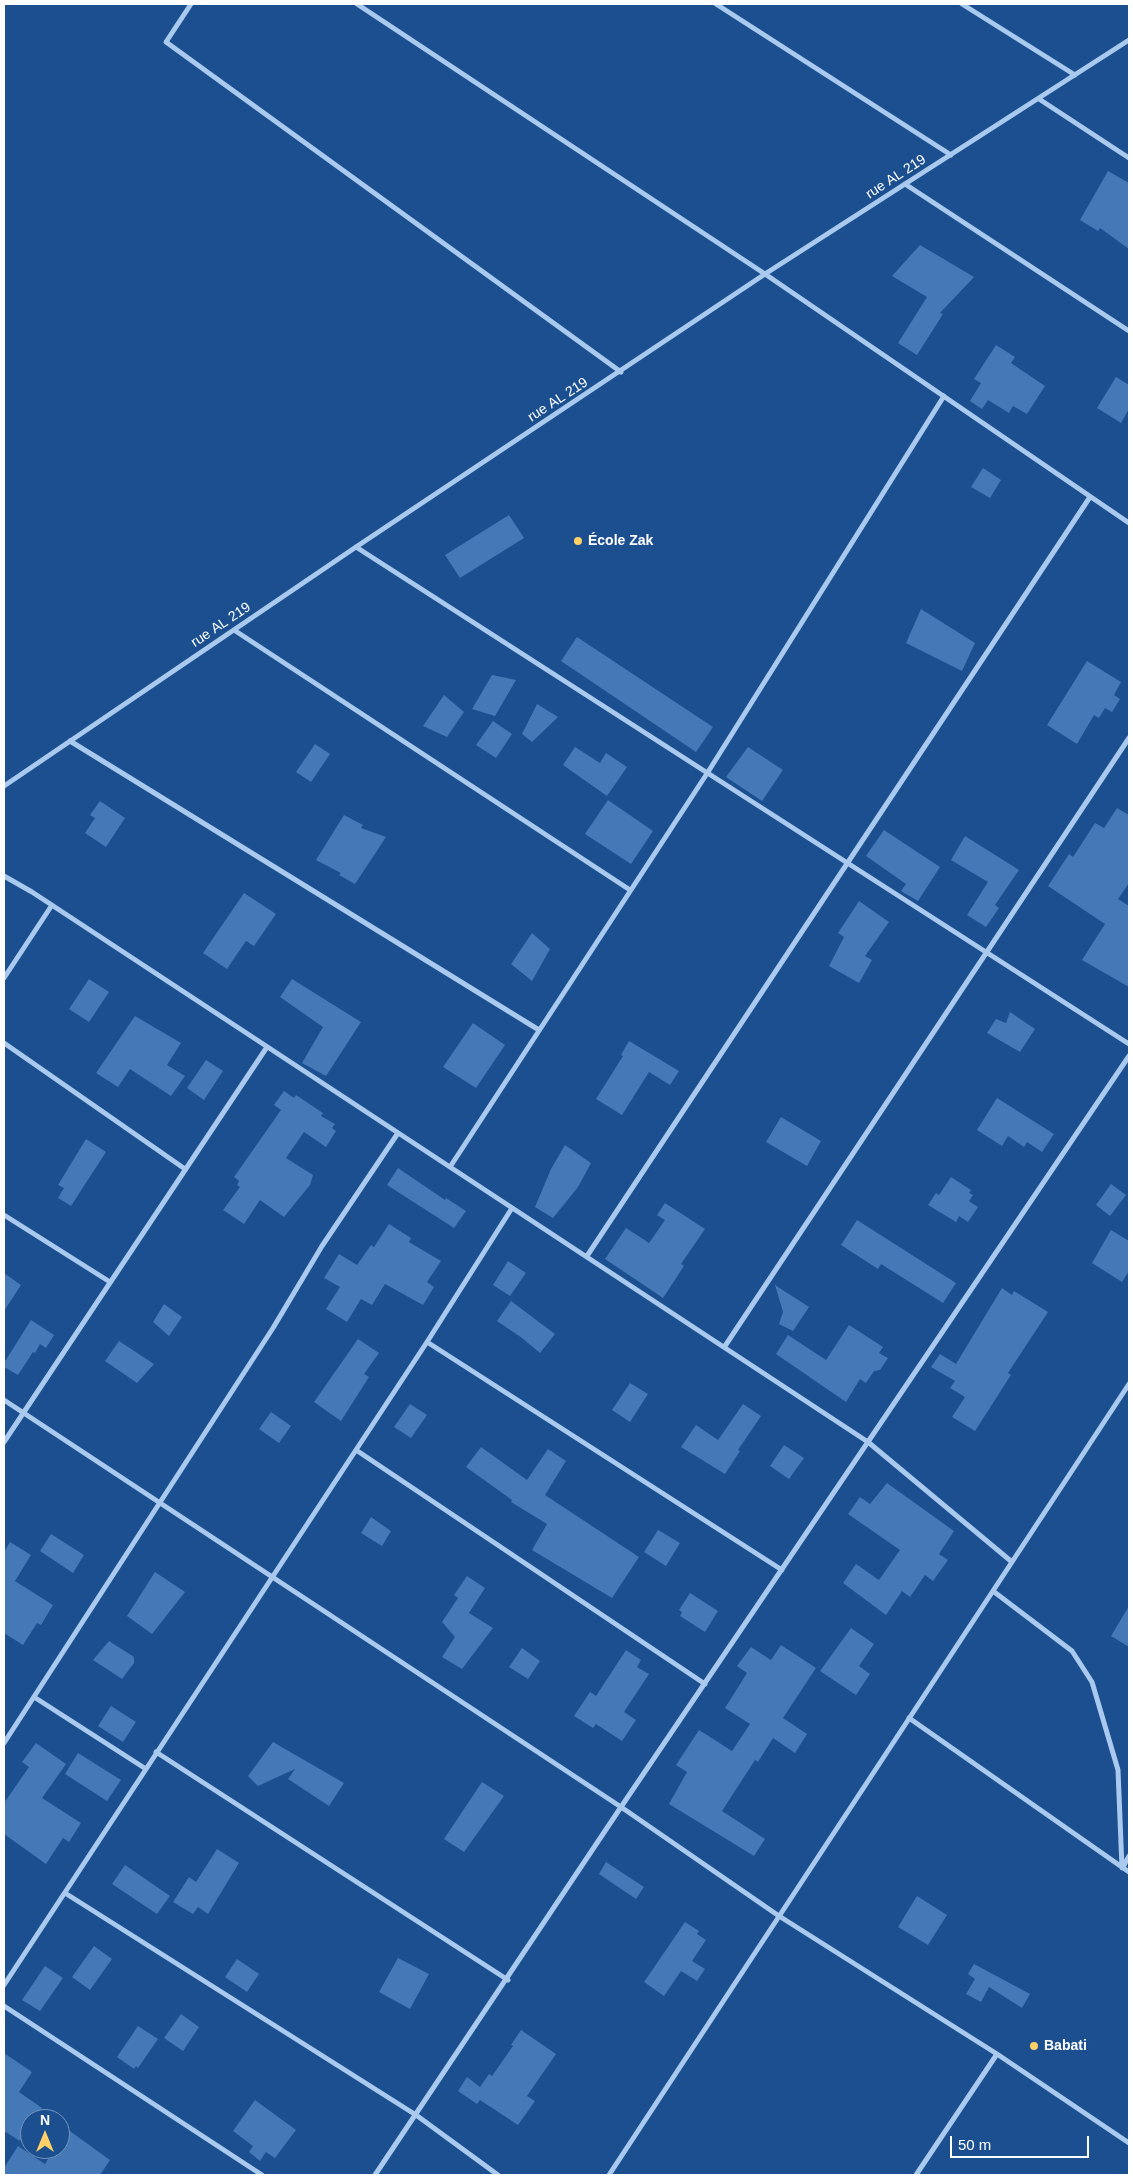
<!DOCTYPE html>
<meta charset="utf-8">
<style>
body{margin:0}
#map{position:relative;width:1133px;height:2179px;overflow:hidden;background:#1b4f8f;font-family:Helvetica,sans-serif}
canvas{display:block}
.frame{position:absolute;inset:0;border:5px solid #fff;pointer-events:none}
.north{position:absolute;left:20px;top:2109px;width:50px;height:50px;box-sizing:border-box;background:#1b4f8f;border:1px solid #7695bc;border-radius:50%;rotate:0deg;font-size:14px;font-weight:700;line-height:20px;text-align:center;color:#fff}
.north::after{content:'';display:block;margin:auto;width:18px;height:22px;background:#ffd166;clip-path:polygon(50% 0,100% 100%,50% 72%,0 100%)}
.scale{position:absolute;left:950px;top:2136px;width:139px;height:22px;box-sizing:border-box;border:2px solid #fff;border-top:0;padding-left:6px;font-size:15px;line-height:18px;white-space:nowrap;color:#fff;-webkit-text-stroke:4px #1b4f8f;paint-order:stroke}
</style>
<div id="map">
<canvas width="1133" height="2179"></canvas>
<div class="frame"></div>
<div class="north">N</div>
<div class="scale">50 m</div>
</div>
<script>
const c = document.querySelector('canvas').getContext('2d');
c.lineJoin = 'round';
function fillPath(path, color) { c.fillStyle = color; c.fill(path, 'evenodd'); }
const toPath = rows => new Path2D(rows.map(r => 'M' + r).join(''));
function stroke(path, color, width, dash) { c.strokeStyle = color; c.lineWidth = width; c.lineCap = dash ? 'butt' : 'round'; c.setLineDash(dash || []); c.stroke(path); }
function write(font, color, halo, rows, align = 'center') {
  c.font = font + ' Helvetica,sans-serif'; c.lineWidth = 5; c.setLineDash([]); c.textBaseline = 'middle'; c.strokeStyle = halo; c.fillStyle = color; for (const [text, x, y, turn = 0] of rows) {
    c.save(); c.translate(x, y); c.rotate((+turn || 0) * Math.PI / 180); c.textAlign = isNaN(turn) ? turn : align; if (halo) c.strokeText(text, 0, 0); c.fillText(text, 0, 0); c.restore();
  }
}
const building = toPath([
 [1108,171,1129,183,1129,249,1100,228,1098,231,1080,220],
 [920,245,974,277,940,313,943,314,917,355,898,343,927,297,892,276],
 [996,345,1015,357,1011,363,1045,386,1027,414,1013,406,1009,413,988,400,982,409,970,401,981,383,974,379],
 [1116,377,1129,385,1129,409,1121,423,1097,408],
 [983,468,1001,480,990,498,971,487],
 [509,515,524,538,460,578,445,555],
 [921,609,975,643,962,671,906,643],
 [577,637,713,727,696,752,561,661],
 [1087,661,1121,682,1114,695,1120,699,1112,712,1105,708,1099,718,1094,715,1077,744,1047,725],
 [492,675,516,680,495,716,472,709],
 [444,695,464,712,447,737,423,726],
 [537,704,558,717,532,742,522,734],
 [493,721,512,734,496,758,476,745],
 [315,744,330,754,311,782,296,772],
 [575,747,600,763,606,753,627,767,607,796,563,765],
 [748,747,783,770,762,801,726,777],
 [608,800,653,831,631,864,585,834],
 [100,801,125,818,106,847,85,833,95,818,90,815],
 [1117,808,1129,815,1129,883,1118,899,1129,906,1129,987,1082,960,1105,924,1048,886,1069,854,1073,857,1095,823,1104,828],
 [344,815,363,825,361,828,386,837,355,884,339,875,341,873,316,860],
 [884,830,940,867,918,901,901,891,906,884,866,856],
 [965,836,1019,870,995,905,999,908,986,927,967,915,988,882,951,860],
 [244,893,276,914,254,946,246,941,227,969,203,953],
 [859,901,889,922,865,956,872,960,859,983,829,966,844,937,838,933],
 [532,933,550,949,532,981,511,964],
 [89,979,109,992,89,1022,69,1009],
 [292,979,361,1022,326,1076,302,1063,323,1027,280,997],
 [1010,1012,1035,1029,1020,1052,987,1033,996,1019,1006,1023],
 [135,1016,181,1043,167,1065,185,1076,171,1096,130,1069,118,1087,96,1073],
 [473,1023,505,1045,476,1088,443,1067],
 [629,1041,679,1071,670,1085,649,1072,622,1115,596,1099,623,1056,621,1055],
 [206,1060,223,1071,204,1100,187,1088],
 [284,1091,294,1098,296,1095,323,1113,321,1116,335,1124,332,1128,336,1131,326,1147,304,1132,286,1158,313,1175,310,1185,284,1217,260,1200,244,1224,223,1210,240,1187,237,1185,239,1181,234,1177,281,1110,274,1105],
 [997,1098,1054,1134,1042,1152,1027,1142,1024,1147,1008,1136,1002,1146,977,1130],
 [781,1117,821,1141,807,1166,766,1142],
 [86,1139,106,1152,71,1206,58,1198,64,1188,58,1185],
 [565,1145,591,1163,578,1187,553,1218,535,1207,551,1169],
 [398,1168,445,1200,446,1198,466,1211,454,1228,387,1185],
 [951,1177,971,1190,969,1193,973,1195,969,1201,978,1207,968,1222,959,1216,956,1222,928,1205,936,1193,939,1195],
 [1111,1184,1126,1195,1110,1216,1096,1205],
 [665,1203,705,1229,681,1264,684,1266,663,1298,605,1259,626,1228,649,1243,665,1220,657,1215],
 [857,1220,956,1283,943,1303,881,1264,878,1269,841,1245],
 [389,1224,411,1238,409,1242,441,1261,427,1282,434,1287,423,1305,385,1284,372,1305,361,1299,347,1322,326,1309,340,1287,324,1278,339,1254,357,1265,371,1245,374,1247],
 [1111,1230,1129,1241,1129,1271,1122,1282,1092,1263],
 [508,1261,526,1273,510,1296,493,1285],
 [4,1273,21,1285,4,1311],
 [775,1285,809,1307,793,1331,779,1324,783,1312],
 [1002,1288,1012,1295,1014,1291,1048,1312,1008,1373,1011,1375,975,1431,952,1417,965,1397,950,1388,955,1381,931,1367,940,1354,956,1364],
 [511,1301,555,1334,540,1353,522,1338,497,1321],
 [164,1304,182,1317,169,1336,153,1322],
 [31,1320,54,1335,46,1348,40,1344,35,1353,33,1352,18,1375,4,1367,4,1363],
 [849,1325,883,1347,879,1353,888,1358,880,1370,874,1371,866,1383,860,1379,846,1402,776,1354,788,1335,826,1360],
 [358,1339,379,1353,364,1374,369,1377,341,1421,314,1402],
 [119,1341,154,1364,137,1383,105,1361],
 [630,1383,648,1394,630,1422,612,1410],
 [410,1404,427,1415,411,1438,394,1427],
 [743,1404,761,1416,738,1450,740,1451,725,1474,681,1447,696,1425,718,1440],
 [271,1412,291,1426,279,1443,259,1429],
 [784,1445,804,1458,789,1479,770,1466],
 [481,1447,527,1480,548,1449,566,1461,545,1495,639,1557,612,1598,532,1550,547,1524,511,1502,512,1500,466,1467],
 [887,1483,954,1531,939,1554,948,1560,933,1581,925,1575,910,1597,902,1591,886,1615,843,1583,856,1564,879,1580,900,1550,848,1514,860,1497,870,1504],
 [371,1517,391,1531,382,1546,361,1533],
 [658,1530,680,1543,666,1566,644,1552],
 [51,1534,84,1555,73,1573,40,1551],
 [10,1542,31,1555,15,1581,53,1605,41,1625,37,1623,23,1645,4,1633,4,1552],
 [155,1572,185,1592,152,1634,127,1616],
 [467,1576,485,1588,469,1613,493,1628,462,1669,442,1657,455,1637,442,1622,458,1598,454,1595],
 [690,1593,718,1611,705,1632,680,1616,682,1612,679,1610],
 [1129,1606,1129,1647,1111,1636],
 [851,1628,874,1644,859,1666,870,1674,856,1695,820,1671],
 [109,1641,134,1657,134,1663,122,1679,93,1660],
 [781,1645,816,1668,783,1718,807,1734,795,1753,773,1738,758,1762,755,1760,722,1811,765,1839,754,1856,669,1804,687,1772,676,1765,699,1730,732,1751,750,1724,725,1708,747,1673,737,1666,751,1647,771,1660],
 [522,1648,540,1661,528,1679,509,1667],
 [626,1650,641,1660,637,1667,649,1674,624,1712,636,1720,622,1741,596,1724,593,1728,574,1716,590,1692,596,1696],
 [111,1706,136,1722,123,1742,98,1726],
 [273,1742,344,1783,329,1806,288,1779,295,1769,258,1786,248,1776],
 [36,1743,66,1764,42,1798,81,1823,69,1842,63,1838,46,1864,4,1834,4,1803,29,1767,22,1762],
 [78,1753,121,1780,107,1801,65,1774],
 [482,1782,504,1796,464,1852,444,1839],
 [217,1849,239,1863,208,1914,198,1907,193,1914,173,1902,189,1877,196,1882],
 [606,1862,644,1887,636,1899,599,1874],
 [125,1865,170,1896,157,1914,112,1884],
 [917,1896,947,1915,928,1945,898,1927],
 [685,1922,699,1931,697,1934,706,1940,692,1961,705,1969,697,1981,681,1971,664,1996,644,1982],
 [94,1946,112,1959,90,1990,72,1977],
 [398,1958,429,1974,410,2009,379,1992],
 [237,1959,259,1974,247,1992,225,1977],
 [974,1964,1030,1994,1022,2008,989,1987,981,2002,966,1994,975,1979,968,1974],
 [45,1966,63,1978,40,2011,22,2000],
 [181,2014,199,2027,183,2051,164,2038],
 [138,2026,158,2039,138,2068,136,2066,134,2069,117,2057],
 [521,2030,556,2054,527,2096,535,2101,518,2125,480,2100,477,2104,458,2091,467,2077,480,2087,489,2074,492,2076,513,2046,511,2045],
 [4,2053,32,2072,19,2092,42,2108,34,2119,30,2119,30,2126,20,2141,4,2131],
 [255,2100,296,2130,275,2158,266,2152,260,2161,249,2152,253,2146,233,2131],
 [67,2129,110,2160,100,2175,4,2175,4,2168,18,2146,45,2164,54,2149,60,2149,60,2141]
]);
const street = toPath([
 [191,4,166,42,621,372],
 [357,4,765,274,1129,523],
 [716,4,951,155],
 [962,4,1075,75],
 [1039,99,1129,158],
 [905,184,1129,331],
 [356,547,1129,1044],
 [234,630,630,890],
 [70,741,539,1030],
 [4,786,356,547,765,274,1129,40],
 [4,876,32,892,868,1442,1012,1562],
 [4,978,52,905],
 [4,1043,185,1169],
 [450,1167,708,772,944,396],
 [4,1215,110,1282],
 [587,1256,1090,497],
 [427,1342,782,1570],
 [725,1346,1129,738],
 [4,1400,621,1807,779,1916,997,2054,1129,2143],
 [4,1442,267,1047],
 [356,1450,705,1684],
 [993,1591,1072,1651,1092,1682,1118,1770,1122,1868],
 [34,1697,146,1769],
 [909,1718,1129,1872],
 [4,1743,273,1328,322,1246,398,1133],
 [156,1752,508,1980],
 [1123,1867,1129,1856],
 [65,1893,416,2115,498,2175],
 [4,1985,427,1342,512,1208],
 [4,2006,262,2175],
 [375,2175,621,1807,1129,1056],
 [609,2175,1129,1384],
 [916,2175,997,2054]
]);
const markers = [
 [578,541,5,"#ffd166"],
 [1034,2046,5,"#ffd166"]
];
const streetNames = [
 ["rue AL 219",896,177,-33],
 ["rue AL 219",558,400,-33],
 ["rue AL 219",221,625,-34]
];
const poiNames = [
 ["École Zak",588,541],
 ["Babati",1044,2046]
];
fillPath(building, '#4478b7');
stroke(street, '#a9c9ee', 5);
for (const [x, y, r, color] of markers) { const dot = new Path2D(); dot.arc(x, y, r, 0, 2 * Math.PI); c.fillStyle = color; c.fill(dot); stroke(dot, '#1b4f8f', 2); }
write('14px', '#fff', '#1b4f8f', streetNames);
write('bold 14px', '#fff', '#1b4f8f', poiNames, 'left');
</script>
